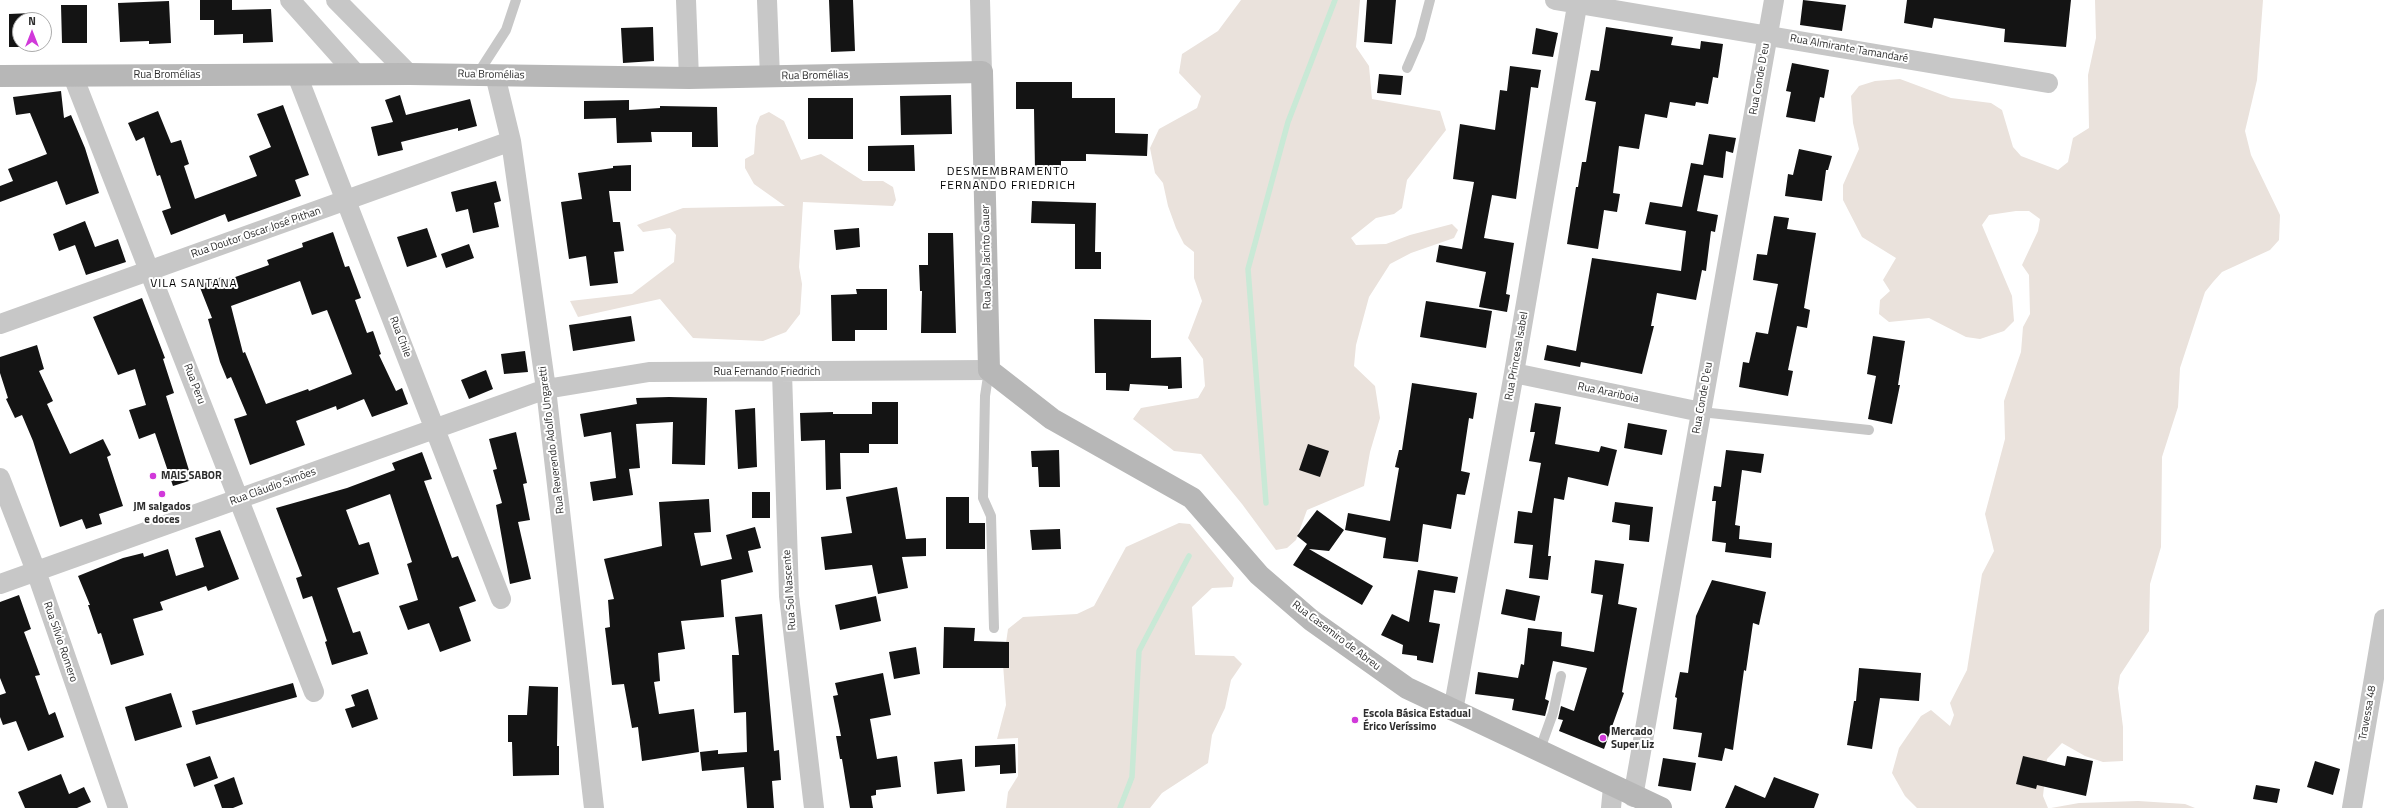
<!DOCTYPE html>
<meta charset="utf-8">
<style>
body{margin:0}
#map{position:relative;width:2384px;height:808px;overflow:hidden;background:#fff;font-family:"Titillium Web",sans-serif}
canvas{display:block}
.north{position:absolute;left:12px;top:12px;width:40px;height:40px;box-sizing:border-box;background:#fff;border:1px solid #ababab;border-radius:50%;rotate:0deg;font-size:11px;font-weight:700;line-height:16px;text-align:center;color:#2d2d2d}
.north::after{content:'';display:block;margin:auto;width:14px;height:18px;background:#d139da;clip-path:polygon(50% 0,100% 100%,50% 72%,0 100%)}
</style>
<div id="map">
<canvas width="2384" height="808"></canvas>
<div class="north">N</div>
</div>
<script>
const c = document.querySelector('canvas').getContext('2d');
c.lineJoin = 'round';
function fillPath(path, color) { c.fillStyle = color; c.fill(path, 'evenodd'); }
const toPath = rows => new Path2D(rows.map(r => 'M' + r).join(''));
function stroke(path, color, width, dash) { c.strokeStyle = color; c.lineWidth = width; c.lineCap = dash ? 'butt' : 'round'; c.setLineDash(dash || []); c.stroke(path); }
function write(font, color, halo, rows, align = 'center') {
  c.font = font + ' "Titillium Web",sans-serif'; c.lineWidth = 4; c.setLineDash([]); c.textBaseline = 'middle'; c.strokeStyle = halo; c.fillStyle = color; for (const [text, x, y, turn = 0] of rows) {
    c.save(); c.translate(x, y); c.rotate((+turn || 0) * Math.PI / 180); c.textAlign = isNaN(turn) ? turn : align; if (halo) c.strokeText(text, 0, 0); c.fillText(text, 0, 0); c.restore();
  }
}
const green = toPath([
 [1241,0,1360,0,1356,47,1369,66,1372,99,1440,111,1446,130,1407,180,1402,208,1394,214,1376,218,1351,238,1356,245,1386,244,1410,235,1452,224,1458,230,1454,238,1411,253,1390,264,1369,297,1356,345,1354,366,1375,386,1380,418,1370,452,1364,486,1307,510,1296,540,1287,548,1276,550,1242,504,1201,454,1174,451,1133,419,1141,408,1198,398,1205,386,1203,359,1188,338,1202,301,1194,278,1194,252,1184,244,1176,228,1168,206,1163,183,1155,173,1150,148,1159,129,1197,108,1201,96,1179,73,1182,54,1218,31],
 [2095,0,2263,0,2257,80,2245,131,2251,155,2280,215,2279,240,2270,250,2222,272,2213,282,2205,292,2180,368,2178,407,2162,457,2161,547,2150,584,2149,631,2120,675,2118,688,2123,727,2123,761,2103,762,2085,756,2062,743,2047,759,2043,796,2048,808,1917,808,1905,796,1892,773,1899,748,1921,716,1931,710,1950,726,1954,715,1950,703,1967,670,1982,574,1994,551,1985,514,2005,439,2004,401,2021,352,2023,327,2030,314,2029,275,2022,265,2038,231,2040,219,2029,211,2016,211,1989,215,1982,225,2012,296,2014,321,2004,331,1980,339,1966,337,1929,318,1889,322,1879,314,1880,300,1890,291,1883,280,1896,258,1862,237,1843,200,1843,185,1859,149,1853,123,1851,96,1859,86,1875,81,1900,79,1951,98,1991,103,2002,110,2013,147,2021,156,2058,170,2068,162,2073,138,2089,128,2088,75,2096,38],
 [769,112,784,121,801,160,821,154,863,181,883,181,893,187,896,200,893,206,803,202,799,267,802,284,800,314,786,332,763,341,693,338,660,299,578,317,570,301,632,294,674,262,676,235,670,228,643,232,637,225,683,208,785,206,754,184,745,168,745,159,754,154,756,126,760,116],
 [1179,523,1190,524,1234,578,1232,587,1212,588,1192,607,1195,655,1234,656,1242,664,1231,680,1225,708,1212,735,1208,763,1162,793,1150,808,1006,808,1008,792,1018,776,1018,738,997,739,1006,705,1003,664,1008,629,1023,617,1077,614,1094,606,1126,547],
 [2138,801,2185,804,2195,808,2051,808,2079,803]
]);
const stream = toPath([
 [1266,503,1248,269,1288,122,1335,0],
 [1120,808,1132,777,1139,651,1189,556]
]);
const building = toPath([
 [200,0,232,0,232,10,271,9,273,42,243,43,243,34,214,35,214,20,200,20],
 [829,0,853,0,855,51,831,52],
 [1367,0,1396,0,1392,44,1364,42],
 [1803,0,1846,5,1842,31,1800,25],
 [1907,0,2071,0,2066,47,2004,42,2005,29,1934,18,1932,28,1904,23],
 [169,1,171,43,149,44,149,41,120,42,118,3],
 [61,5,87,5,87,43,62,43],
 [32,13,32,20,20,20,20,44,32,44,32,47,9,47,9,14],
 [653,27,654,61,623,63,621,28],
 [1606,27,1673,37,1671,45,1700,49,1701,41,1723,44,1718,78,1713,77,1708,104,1696,102,1695,106,1670,102,1667,118,1645,114,1639,149,1619,146,1613,193,1620,194,1617,212,1604,210,1598,249,1567,244,1576,187,1578,187,1582,162,1586,162,1596,102,1585,100,1591,70,1599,71],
 [1536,28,1558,33,1553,57,1532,54],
 [1792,63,1829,70,1824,98,1820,97,1815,122,1786,117,1791,92,1786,91],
 [1510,66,1541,70,1538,88,1531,87,1516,199,1492,195,1484,238,1514,243,1506,294,1510,295,1507,312,1479,307,1486,272,1436,262,1439,245,1462,249,1474,182,1453,179,1460,124,1495,130,1500,90,1507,91],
 [1379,74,1403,76,1401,95,1377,93],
 [1016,82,1072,82,1072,98,1115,98,1115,133,1148,134,1147,156,1086,154,1086,161,1061,161,1061,170,1035,170,1034,109,1016,109],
 [61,91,64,118,71,115,85,148,99,193,66,205,57,181,0,202,0,186,13,181,8,169,47,154,30,113,16,115,13,97],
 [400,95,406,115,470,99,477,126,458,131,458,128,401,142,403,150,378,156,371,127,393,122,385,100],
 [951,95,952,134,901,135,900,96],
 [808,98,853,98,853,139,808,139],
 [629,100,629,110,660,108,660,106,717,107,718,147,692,147,692,132,651,132,652,142,617,143,616,118,584,119,584,101],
 [283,105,309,175,295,180,301,196,228,222,225,214,171,235,162,211,171,208,160,175,157,176,144,137,136,141,128,123,158,111,171,143,181,140,189,164,184,166,195,199,257,176,249,156,271,147,257,114],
 [1709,134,1736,138,1733,153,1726,151,1723,178,1704,175,1697,211,1718,215,1715,232,1711,231,1706,271,1702,270,1696,300,1657,293,1651,326,1654,326,1642,374,1581,362,1580,367,1544,360,1547,345,1576,351,1592,258,1681,271,1686,231,1645,224,1650,202,1682,207,1691,163,1703,165],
 [914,145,915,171,868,171,868,146],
 [1799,149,1832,156,1828,170,1826,170,1822,201,1785,196,1788,174,1793,175],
 [631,165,631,191,609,191,613,222,620,222,624,251,614,252,618,283,590,286,586,256,569,259,561,202,582,199,578,173,613,168,613,166],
 [496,181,501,201,494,203,499,227,473,233,468,209,456,212,451,192],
 [1032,201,1096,203,1095,252,1101,252,1101,269,1075,269,1075,224,1031,223],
 [1774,216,1789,218,1787,229,1816,233,1804,308,1810,310,1807,328,1797,326,1788,370,1793,371,1788,396,1739,387,1743,362,1749,363,1756,332,1768,334,1778,284,1753,280,1757,254,1767,255],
 [85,221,95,247,118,239,126,262,86,275,75,245,59,251,53,234],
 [427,228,437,257,407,267,397,237],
 [859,228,860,247,836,250,834,230],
 [333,232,345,267,349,266,361,298,355,300,367,333,373,331,381,354,379,355,396,391,402,388,408,404,372,417,364,399,337,410,336,406,296,421,305,445,250,465,234,419,247,415,231,377,227,379,220,362,208,319,212,318,199,285,222,277,224,281,269,265,267,260,303,247,302,243],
 [300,281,312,315,327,310,352,374,309,391,308,389,266,404,245,352,243,353,231,306],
 [928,233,953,233,956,333,921,333,922,291,920,291,919,265,928,265],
 [469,244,474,258,446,268,441,254],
 [856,289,887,289,887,330,855,330,855,341,832,341,831,295,857,294],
 [142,298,165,358,163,359,174,393,166,396,192,480,173,486,155,433,139,439,129,410,146,405,135,369,118,375,93,317],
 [1426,301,1492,311,1486,348,1420,337],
 [631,316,635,341,573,351,569,325],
 [1094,319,1151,320,1151,358,1181,357,1182,388,1168,389,1168,386,1130,384,1129,391,1106,390,1106,373,1095,373],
 [1873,336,1905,341,1898,385,1900,385,1892,424,1868,419,1876,376,1867,374],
 [37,345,44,369,39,371,53,401,47,404,70,454,103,439,111,455,107,457,123,506,99,514,102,524,86,529,82,519,60,527,33,441,22,415,15,418,6,399,8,398,0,373,0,357],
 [525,351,528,372,504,374,501,354],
 [486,370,493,389,469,399,461,380],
 [1412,383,1477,393,1473,419,1469,418,1461,471,1470,473,1465,495,1457,494,1451,529,1423,524,1418,562,1383,558,1386,538,1345,530,1348,513,1390,521,1399,468,1395,467,1399,450,1402,450],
 [669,397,707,398,705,465,672,464,673,422,636,424,640,468,629,469,633,495,593,501,590,482,616,478,611,432,584,437,580,414,637,404,636,398],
 [872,402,898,402,898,444,869,444,869,453,840,453,841,489,826,490,825,440,801,441,800,413,833,412,833,414,872,414],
 [1535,403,1561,407,1555,444,1599,452,1601,446,1617,450,1608,486,1568,477,1564,500,1554,498,1548,556,1551,556,1548,580,1529,578,1533,545,1514,543,1518,511,1532,513,1541,463,1529,461,1535,432,1530,432],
 [755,408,757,467,738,469,735,410],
 [1628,423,1667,430,1662,455,1624,448],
 [516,432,527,483,523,484,530,520,518,522,531,579,510,584,496,505,502,503,493,470,497,469,489,439],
 [1308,444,1329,451,1320,477,1299,470],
 [1059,450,1060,487,1039,487,1038,467,1032,467,1031,451],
 [1726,450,1764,454,1761,473,1742,470,1735,525,1740,526,1739,539,1772,543,1771,558,1725,552,1726,543,1712,541,1716,501,1712,501,1714,486,1721,487],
 [422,452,432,479,424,481,452,558,458,556,476,601,459,607,471,641,440,652,429,623,408,630,399,606,418,600,407,564,412,562,390,494,346,510,359,545,369,542,379,574,337,588,353,633,360,631,368,654,332,665,325,642,327,641,312,596,303,599,296,578,302,576,276,508,347,488,395,470,392,463],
 [897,487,906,539,926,538,926,556,902,557,908,588,878,594,872,565,825,570,821,537,852,533,846,497],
 [752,492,770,492,770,518,752,518],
 [946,497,969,497,969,523,985,523,985,549,946,549],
 [709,499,711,532,694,533,701,566,732,559,726,535,755,527,761,548,748,551,753,572,721,580,724,617,681,621,685,649,658,653,660,681,654,682,659,714,694,709,699,752,642,761,638,727,632,728,624,684,612,685,605,628,610,627,608,600,614,599,604,559,662,546,659,502],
 [1615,502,1653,507,1649,542,1629,540,1630,525,1612,522],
 [1317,510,1344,530,1329,551,1309,549,1373,586,1362,605,1293,565,1307,544,1297,536],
 [1060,529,1061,549,1032,550,1030,530],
 [220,530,239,579,208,591,206,586,160,602,163,610,133,619,144,655,111,665,101,633,98,634,88,605,90,605,78,576,123,558,143,553,144,557,168,549,176,576,204,567,195,538],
 [1595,560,1624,564,1618,604,1637,608,1622,692,1624,693,1604,749,1559,731,1563,720,1558,719,1561,706,1574,711,1587,668,1553,661,1545,699,1549,701,1545,716,1512,710,1514,699,1475,694,1478,672,1518,678,1521,664,1524,665,1528,628,1562,632,1561,646,1594,652,1603,595,1591,593],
 [1418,570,1458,577,1455,593,1434,590,1429,622,1440,624,1433,663,1417,660,1417,656,1402,654,1403,645,1381,635,1392,614,1409,622],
 [1712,580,1766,592,1759,625,1753,623,1746,671,1744,670,1733,750,1725,748,1722,761,1698,757,1702,733,1673,729,1677,698,1675,697,1680,672,1688,673,1696,616],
 [1506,589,1540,596,1535,621,1501,614],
 [19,595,31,629,24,632,40,675,35,676,49,715,55,712,64,737,28,751,16,721,3,725,0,717,0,695,6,693,0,678,0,602],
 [876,596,881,621,840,630,835,605],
 [762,614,774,751,779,750,781,780,772,781,774,808,747,808,744,767,702,771,700,752,718,750,718,754,747,752,746,712,734,713,732,655,739,655,735,617],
 [944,627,975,628,974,641,1009,642,1009,668,943,668],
 [916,647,920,674,894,679,889,652],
 [1859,668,1921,673,1919,701,1880,698,1872,749,1847,745,1854,701,1856,701],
 [883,673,891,715,870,719,877,759,897,756,901,787,876,790,876,795,871,796,873,808,850,808,842,759,840,759,836,736,841,736,833,696,838,695,835,683],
 [293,683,297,697,196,725,192,711],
 [529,686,558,687,557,746,559,746,559,775,513,776,512,742,508,742,508,715,527,715],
 [368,689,378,719,352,728,345,709,355,706,351,695],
 [171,693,182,727,135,741,125,707],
 [1015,744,1016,773,1000,774,1000,765,975,767,975,746],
 [210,756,218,778,194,787,186,764],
 [2023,756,2065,766,2067,756,2093,761,2086,796,2037,785,2036,789,2016,784],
 [1663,758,1696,763,1691,791,1658,786],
 [962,759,965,791,937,794,934,762],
 [2315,761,2340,769,2333,795,2307,787],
 [61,774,69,794,84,787,91,802,77,808,25,808,18,792],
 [234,777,243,804,233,808,222,808,214,785],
 [1774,777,1819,794,1814,808,1725,808,1735,785,1765,798],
 [2256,785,2280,789,2277,803,2253,799]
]);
const lane = toPath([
 [1407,68,1420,38,1430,0],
 [477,75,506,30,516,0],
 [989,370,985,396,983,498,991,516,994,628],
 [1701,412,1869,430],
 [1539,752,1553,713,1561,676]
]);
const street = toPath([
 [290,0,356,74],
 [336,0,409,74],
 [686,0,689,78],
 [767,0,770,77],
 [980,0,982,72],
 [1555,0,2048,83],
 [297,75,501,599],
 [495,75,511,141,546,389,594,808],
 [73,76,314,692],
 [0,324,511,141],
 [782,372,789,596,814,808],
 [1514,373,1701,412],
 [0,478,36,571,118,808],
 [0,584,546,389,649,372,989,370],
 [1453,711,1514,373,1578,0],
 [1633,797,1774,0],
 [1611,808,1613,787],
 [2352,808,2384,619]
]);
const secondary = toPath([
 [0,76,409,74,689,78,982,72,989,370,1052,419,1192,498,1259,575,1311,620,1407,688,1661,808]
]);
const markers = [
 [153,476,4,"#d139da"],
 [162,494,4,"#d139da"],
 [1355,720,4,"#d139da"],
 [1603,738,4,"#d139da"]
];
const streetNames = [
 ["Rua Almirante Tamandaré",1849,49,10],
 ["Rua Bromélias",167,75],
 ["Rua Bromélias",491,75,1],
 ["Rua Bromélias",815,76,-1],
 ["Rua Conde D'eu",1760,79,-80],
 ["Rua Doutor Oscar José Pithan",256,233,-19],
 ["Rua João Jacinto Gauer",987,257,-91],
 ["Rua Chile",400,337,69],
 ["Rua Princesa Isabel",1517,356,-80],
 ["Rua Fernando Friedrich",767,372],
 ["Rua Peru",194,384,69],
 ["Rua Arariboia",1608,393,12],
 ["Rua Conde D'eu",1703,398,-80],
 ["Rua Reverendo Adolfo Ungaretti",552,440,-97],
 ["Rua Cláudio Simões",273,487,-20],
 ["Rua Sol Nascente",790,590,-94],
 ["Rua Casemiro de Abreu",1336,636,37],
 ["Rua Sílvio Romero",60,642,71],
 ["Travessa 48",2368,713,-80]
];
const poiNames = [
 ["MAIS SABOR",161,476],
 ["JM salgados",162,507,"center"],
 ["e doces",162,520,"center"],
 ["Escola Básica Estadual",1363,714],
 ["Érico Veríssimo",1363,727],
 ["Mercado",1611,732],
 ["Super Liz",1611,745]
];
const neighbourhoodNames = [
 ["DESMEMBRAMENTO",1008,172],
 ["FERNANDO FRIEDRICH",1008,186],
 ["VILA SANTANA",194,284]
];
fillPath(green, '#eae2dc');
stroke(stream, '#c9e9d6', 5.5);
fillPath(building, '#141414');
stroke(lane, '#c7c7c7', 10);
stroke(street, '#c7c7c7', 20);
stroke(secondary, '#b7b7b7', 22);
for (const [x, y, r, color] of markers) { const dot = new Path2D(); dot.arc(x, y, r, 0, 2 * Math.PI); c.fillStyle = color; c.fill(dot); stroke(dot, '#fff', 1.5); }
write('11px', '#2d2d2d', '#fff', streetNames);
write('bold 11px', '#2d2d2d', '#fff', poiNames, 'left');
c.letterSpacing = '1px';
write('12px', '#000', '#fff', neighbourhoodNames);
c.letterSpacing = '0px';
</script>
